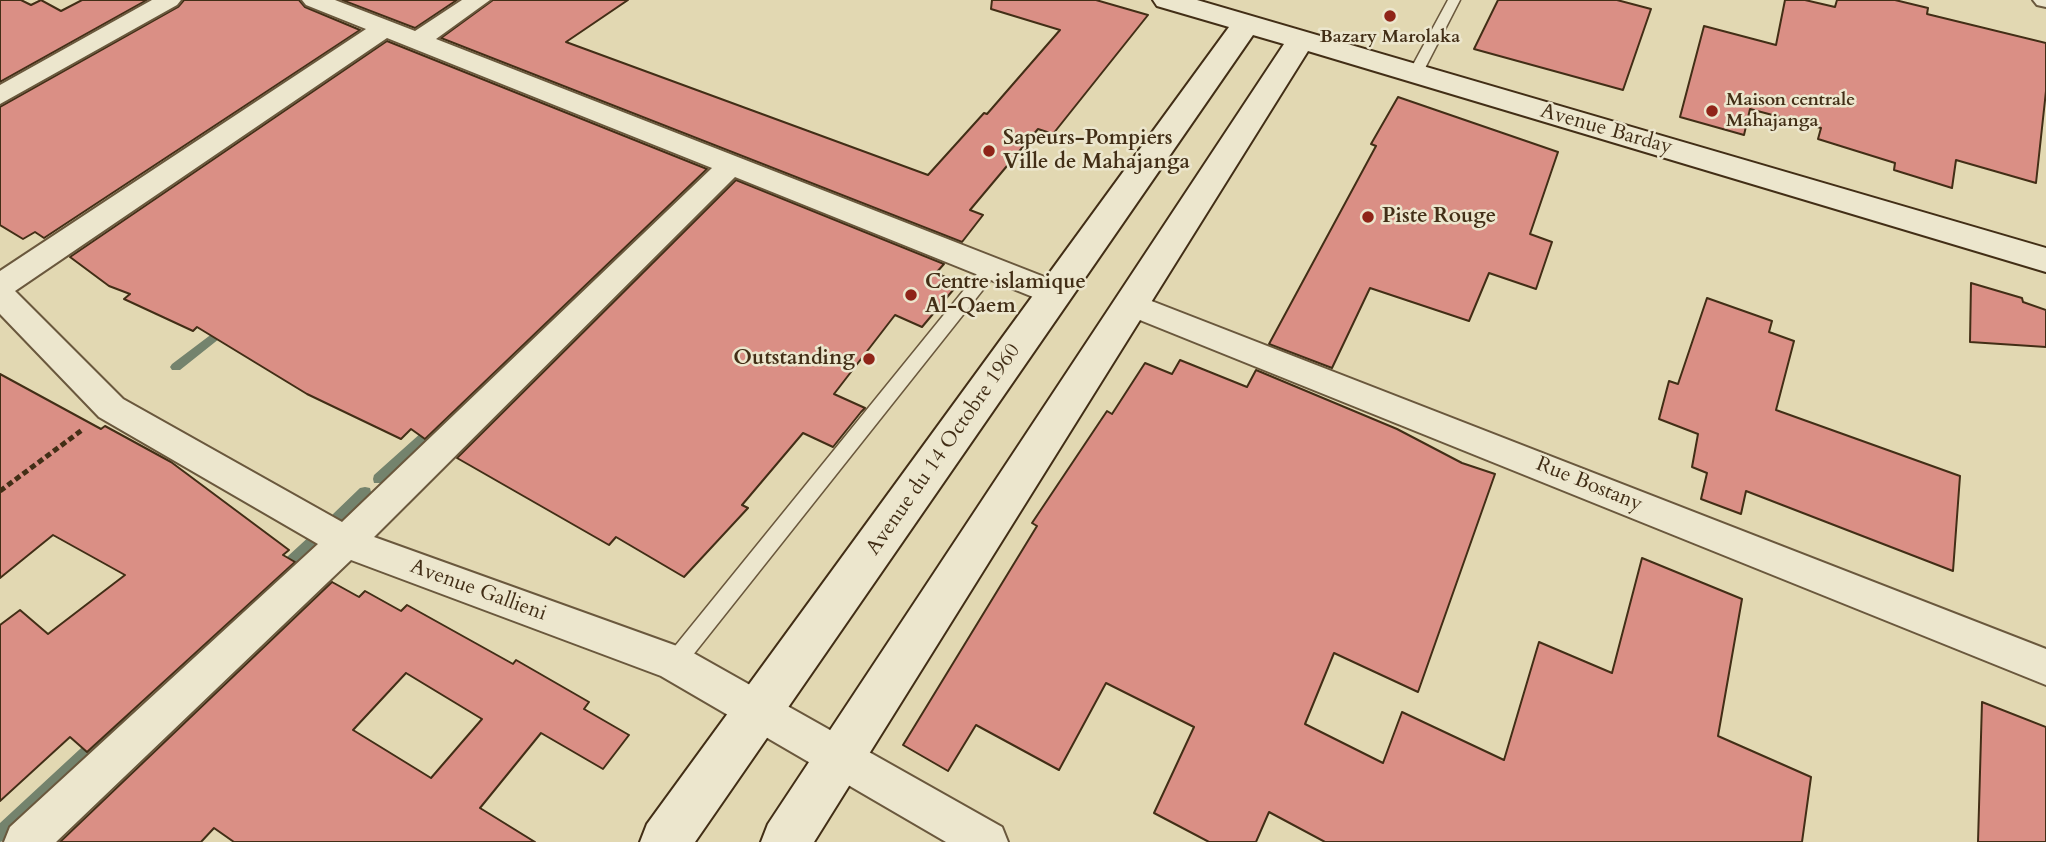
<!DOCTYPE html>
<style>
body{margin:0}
canvas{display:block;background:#e2d8b2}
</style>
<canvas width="2046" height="842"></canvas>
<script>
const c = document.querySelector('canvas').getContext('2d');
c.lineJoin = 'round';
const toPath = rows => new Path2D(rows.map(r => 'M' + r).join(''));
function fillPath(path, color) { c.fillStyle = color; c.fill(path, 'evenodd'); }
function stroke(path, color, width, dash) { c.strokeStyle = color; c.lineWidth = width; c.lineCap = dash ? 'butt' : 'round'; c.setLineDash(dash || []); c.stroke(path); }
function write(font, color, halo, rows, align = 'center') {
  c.font = font + ' Cardo,serif'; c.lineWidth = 5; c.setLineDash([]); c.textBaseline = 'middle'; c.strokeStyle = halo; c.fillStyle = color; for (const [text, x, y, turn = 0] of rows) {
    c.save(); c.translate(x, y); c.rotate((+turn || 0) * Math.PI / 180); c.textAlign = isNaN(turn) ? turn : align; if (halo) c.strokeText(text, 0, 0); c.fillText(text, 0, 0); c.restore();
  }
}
const stream = toPath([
 [545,321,551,325,549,328,524,351,516,351,514,348,516,345,541,322,545,321],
 [225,324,229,325,231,328,229,331,180,370,172,370,170,367,172,364,225,324],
 [435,422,439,424,441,427,439,430,384,483,374,483,373,479,374,475,431,424,435,422],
 [365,487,370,488,371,492,370,496,343,522,338,523,333,522,331,518,333,514,360,488,365,487],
 [317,532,322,534,324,538,322,542,286,575,281,577,276,575,274,571,276,567,312,534,317,532],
 [125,710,130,712,132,717,130,722,6,840,0,842,0,823,120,712,125,710]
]);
const building = toPath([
 [0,0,21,0,31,5,41,0,61,11,82,0,147,0,0,82,0,0],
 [184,0,299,0,305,7,360,30,44,238,35,232,23,239,0,225,0,107,178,7,184,0],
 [342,0,457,0,415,28,342,0],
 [493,0,628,0,566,42,928,175,984,113,987,114,1060,30,991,9,992,0,1096,0,1148,15,1053,134,1038,129,970,210,983,215,962,242,441,38,493,0],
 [1498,0,1617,0,1651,9,1623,90,1474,49,1498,0],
 [1785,0,1805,0,1835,7,1837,0,1895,0,1928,8,1927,14,2046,43,2046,91,2036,183,1956,160,1952,188,1894,170,1895,163,1818,139,1821,128,1750,109,1744,135,1680,117,1704,26,1776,45,1785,0],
 [387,41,707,169,425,439,411,429,401,439,307,394,197,327,193,331,124,299,130,294,109,286,70,257,387,41],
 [1398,97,1558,152,1530,234,1552,242,1536,289,1489,273,1469,321,1370,288,1332,368,1269,344,1376,146,1371,144,1398,97],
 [736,180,944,264,936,273,959,283,922,327,895,315,834,394,865,408,861,412,833,447,803,433,742,505,748,508,684,577,616,537,609,545,457,458,736,180],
 [1971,283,2022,298,2023,302,2046,310,2046,347,1970,342,1971,283],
 [1707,298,1772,321,1769,332,1794,341,1776,410,1960,476,1953,571,1746,491,1741,514,1701,499,1707,473,1692,467,1698,434,1659,419,1669,381,1678,384,1707,298],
 [1180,360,1247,387,1256,370,1397,429,1462,463,1495,474,1418,692,1334,653,1305,724,1383,763,1402,712,1504,760,1539,642,1612,673,1642,558,1742,599,1718,736,1811,777,1802,842,1325,842,1269,812,1256,842,1209,842,1154,813,1194,727,1106,683,1059,770,976,725,948,771,903,745,1037,526,1032,523,1107,411,1112,414,1145,363,1172,374,1180,360],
 [0,374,101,429,105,426,171,462,289,550,283,555,295,562,87,752,70,737,0,801,0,625,20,610,48,634,125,575,53,535,0,578,0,374],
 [332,582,359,597,365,591,401,611,407,605,513,664,516,660,589,702,584,709,629,735,603,769,541,733,480,808,535,842,234,842,214,828,201,842,60,842,332,582],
 [406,673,482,719,431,778,353,730,406,673],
 [1982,702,2046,727,2046,842,1978,842,1982,702]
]);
const path = toPath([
 [0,491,82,430]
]);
const lane = toPath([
 [1448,0,1460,0,1422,74,1415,78,1410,77,1408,74,1448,0],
 [991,262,999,268,997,272,681,670,674,672,667,670,664,663,667,656,985,264,991,262]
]);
const street = toPath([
 [152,0,181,0,177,5,0,104,0,85,152,0],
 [302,0,335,0,415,31,462,0,490,0,436,39,1065,285,1069,293,1065,301,1054,304,1043,301,735,177,374,537,688,650,1002,827,1008,842,946,842,661,676,351,560,56,842,4,842,10,827,318,544,99,417,0,314,0,271,366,29,306,5,302,0],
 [387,38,712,168,342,522,123,399,15,291,387,38],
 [2033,0,2046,0,2046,7,2037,5,2033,0],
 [1131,293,2046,649,2046,685,1120,312,1116,304,1120,296,1131,293]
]);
const secondary = toPath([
 [1153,0,1197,0,2046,248,2046,272,1308,51,814,842,761,842,768,824,1284,44,1253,35,695,842,640,842,647,824,1229,27,1157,6,1153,0]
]);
const markers = [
 [1390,16,7,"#8f2418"],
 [1712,111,7,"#8f2418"],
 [989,151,7,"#8f2418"],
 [1368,217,7,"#8f2418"],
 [911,295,7,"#8f2418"],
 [869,359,7,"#8f2418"]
];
const farPoinames = [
 ["Bazary Marolaka",1390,38],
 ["Maison centrale",1726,101,"left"],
 ["Mahajanga",1726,122,"left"]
];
const streetNames = [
 ["Avenue Barday",1606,130,16],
 ["Avenue du 14 Octobre 1960",944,450,-55],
 ["Rue Bostany",1589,485,22],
 ["Avenue Gallieni",478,591,20]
];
const poiNames = [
 ["Sapeurs-Pompiers",1003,139],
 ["Ville de Mahajanga",1003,163],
 ["Piste Rouge",1382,217],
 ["Centre islamique",925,283],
 ["Al-Qaem",925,307],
 ["Outstanding",855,359,"right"]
];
fillPath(stream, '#74836d');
fillPath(building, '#da8f85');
stroke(building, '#422e16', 2);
stroke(lane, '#6a583d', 3);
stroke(street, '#6a583d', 4);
stroke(secondary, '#422e16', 4);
stroke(path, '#422e16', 5, [6, 3.5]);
fillPath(lane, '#ece6cd');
fillPath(street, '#ece6cd');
fillPath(secondary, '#ece6cd');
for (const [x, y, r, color] of markers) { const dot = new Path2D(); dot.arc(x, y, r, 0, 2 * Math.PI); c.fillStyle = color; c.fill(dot); stroke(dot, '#ece6cd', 2.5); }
write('bold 18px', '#422e16', '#ece6cd', farPoinames);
write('21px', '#422e16', '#ece6cd', streetNames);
write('bold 21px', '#422e16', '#ece6cd', poiNames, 'left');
</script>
